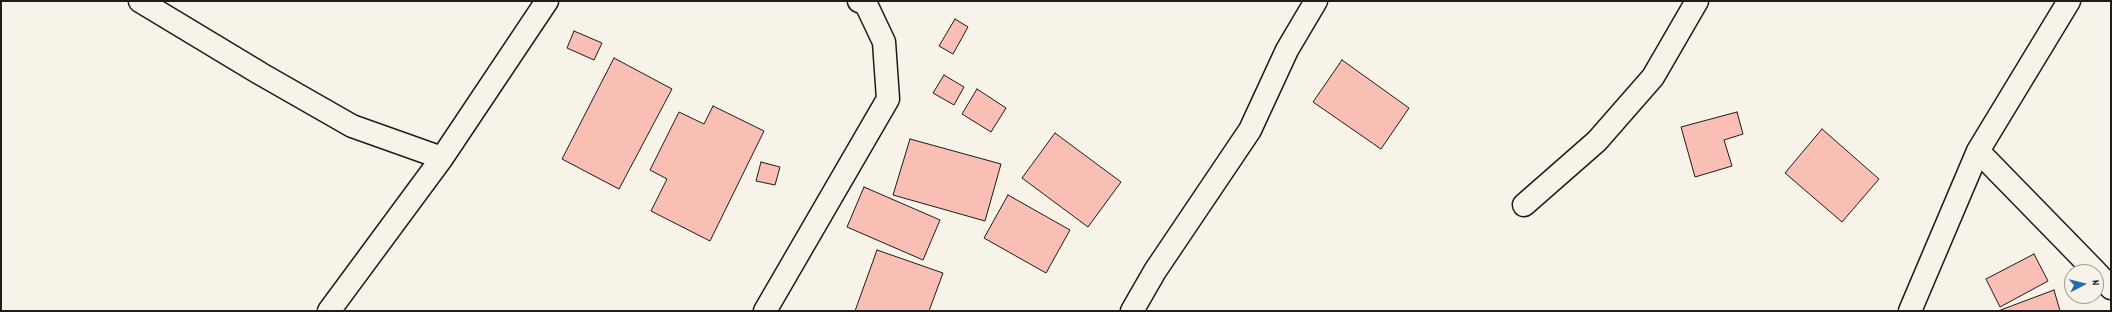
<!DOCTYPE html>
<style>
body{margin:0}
#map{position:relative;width:2112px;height:312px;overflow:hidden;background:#f7f3e8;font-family:Dekko,sans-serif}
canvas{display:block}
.frame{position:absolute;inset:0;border:2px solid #1c1c1c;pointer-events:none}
.north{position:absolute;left:2064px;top:264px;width:40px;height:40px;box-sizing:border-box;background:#f7f3e8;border:1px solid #9f9d96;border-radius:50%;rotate:83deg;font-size:11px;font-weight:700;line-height:16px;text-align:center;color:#1c1c1c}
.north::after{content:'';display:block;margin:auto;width:14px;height:18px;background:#1f6fb2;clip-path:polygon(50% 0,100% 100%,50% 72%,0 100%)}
</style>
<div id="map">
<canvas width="2112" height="312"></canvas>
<div class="frame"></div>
<div class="north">N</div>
</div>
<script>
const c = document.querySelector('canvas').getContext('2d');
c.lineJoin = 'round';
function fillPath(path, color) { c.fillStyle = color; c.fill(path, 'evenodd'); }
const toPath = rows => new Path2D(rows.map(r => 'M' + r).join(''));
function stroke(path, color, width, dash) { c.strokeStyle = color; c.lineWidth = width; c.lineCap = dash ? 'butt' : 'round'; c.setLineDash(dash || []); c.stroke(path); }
const building = toPath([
 [955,19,968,27,953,54,939,46,955,19],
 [574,31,602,43,594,60,567,48,574,31],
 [614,58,672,89,619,189,562,159,614,58],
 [1342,60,1409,108,1381,149,1313,102,1342,60],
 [944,75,964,87,954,105,933,93,944,75],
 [977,89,1006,108,991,132,962,114,977,89],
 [713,106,764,131,710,241,651,211,667,179,650,170,679,112,704,124,713,106],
 [1737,112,1743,134,1724,140,1732,166,1695,177,1681,127,1737,112],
 [1822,129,1879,179,1842,222,1785,173,1822,129],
 [1055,133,1121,182,1088,227,1022,178,1055,133],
 [910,139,1001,164,985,221,893,195,910,139],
 [761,162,780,167,775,185,756,181,761,162],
 [864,187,940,220,923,260,847,227,864,187],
 [1008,195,1070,230,1046,273,984,238,1008,195],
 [877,250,943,273,929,311,855,311,877,250],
 [2034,254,2048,281,2000,307,1986,279,2034,254],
 [2054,290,2060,311,1998,311,2054,290]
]);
const minor = toPath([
 [140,1,261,74,352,126,442,158],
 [1978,151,2096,272],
 [1524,205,1597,141,1653,77,1697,1],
 [2096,272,2111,288],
 [329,311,442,158,547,1],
 [765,311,888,99,884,42,866,4,859,1],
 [1132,311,1155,271,1250,130,1287,50,1316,1],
 [1910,311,1978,151,2069,1]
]);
fillPath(building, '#fabfb4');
stroke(building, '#1c1c1c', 1);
stroke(minor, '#1c1c1c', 25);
stroke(minor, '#f7f3e8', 22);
</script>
